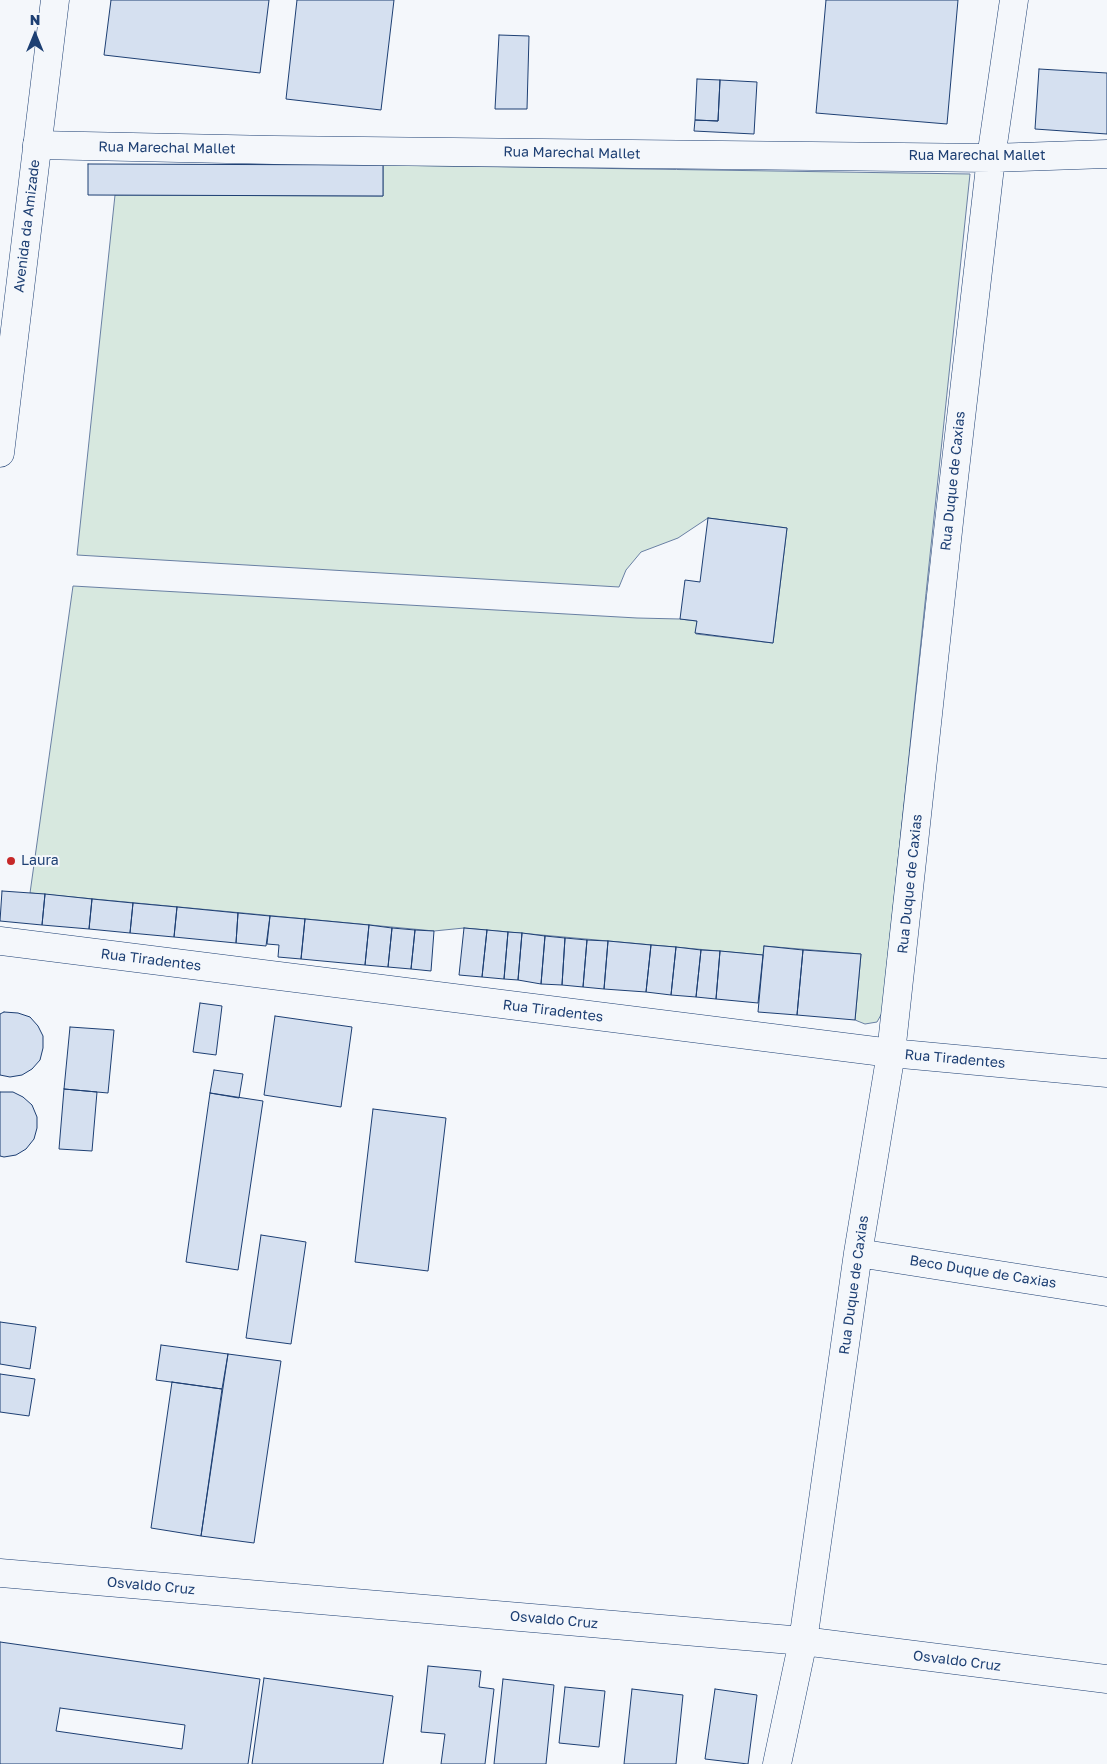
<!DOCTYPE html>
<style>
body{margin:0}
#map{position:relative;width:1107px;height:1764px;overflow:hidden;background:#f4f7fb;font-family:"Golos Text",sans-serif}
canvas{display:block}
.north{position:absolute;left:10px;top:10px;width:50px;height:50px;-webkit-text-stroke:4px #f4f7fb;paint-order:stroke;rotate:0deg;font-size:14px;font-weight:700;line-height:20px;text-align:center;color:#1d3f73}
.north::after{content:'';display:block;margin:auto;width:18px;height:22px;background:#1d3f73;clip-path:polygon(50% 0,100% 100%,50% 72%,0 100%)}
</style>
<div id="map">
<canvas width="1107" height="1764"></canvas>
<div class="north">N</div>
</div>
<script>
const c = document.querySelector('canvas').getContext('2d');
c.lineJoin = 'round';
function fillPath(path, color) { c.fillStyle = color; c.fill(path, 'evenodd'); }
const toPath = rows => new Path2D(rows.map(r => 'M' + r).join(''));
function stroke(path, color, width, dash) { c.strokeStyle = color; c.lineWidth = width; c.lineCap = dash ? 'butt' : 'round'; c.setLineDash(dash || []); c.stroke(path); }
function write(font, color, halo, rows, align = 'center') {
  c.font = font + ' "Golos Text",sans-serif'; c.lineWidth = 4; c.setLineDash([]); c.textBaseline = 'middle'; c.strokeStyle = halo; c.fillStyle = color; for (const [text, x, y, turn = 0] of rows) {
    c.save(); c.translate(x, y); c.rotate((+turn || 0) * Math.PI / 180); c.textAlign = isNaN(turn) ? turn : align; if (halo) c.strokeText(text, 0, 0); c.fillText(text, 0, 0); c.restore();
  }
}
const green = toPath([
 [383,165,970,174,882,1013,877,1022,865,1024,855,1020,861,954,764,946,763,955,464,928,434,931,30,893,73,586,637,618,680,619,697,621,696,634,773,643,787,528,708,518,678,538,641,552,626,570,619,587,77,555,115,195,383,196,383,165]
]);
const building = toPath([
 [111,0,269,0,260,73,104,55,111,0],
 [297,0,394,0,381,110,286,99,297,0],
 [826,0,958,0,947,124,816,113,826,0],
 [499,35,529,36,527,109,495,109,499,35],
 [1039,69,1107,73,1107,134,1035,129,1039,69],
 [697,79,720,80,718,121,695,120,697,79],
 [720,80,757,82,754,134,694,131,695,120,718,121,720,80],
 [88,164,383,165,383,196,88,195,88,164],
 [708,518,787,528,773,643,695,633,697,621,680,619,685,580,700,582,708,518],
 [2,891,45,894,42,925,0,921,2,891],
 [45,894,92,899,89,929,42,925,45,894],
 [92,899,133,903,130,933,89,929,92,899],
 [133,903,177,907,174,937,130,933,133,903],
 [177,907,238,913,236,943,174,937,177,907],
 [238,913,270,916,266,946,236,943,238,913],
 [270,916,305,919,301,959,278,957,279,945,267,944,270,916],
 [305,919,369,925,365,965,301,959,305,919],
 [369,925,392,928,388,967,365,965,369,925],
 [392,928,415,930,411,969,388,967,392,928],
 [464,928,487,930,482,977,459,975,464,928],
 [415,930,434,931,431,971,411,969,415,930],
 [487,930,508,932,504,979,482,977,487,930],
 [508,932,522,933,518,980,504,979,508,932],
 [522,933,545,936,541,984,518,980,522,933],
 [545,936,565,938,562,985,541,984,545,936],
 [565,938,587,940,583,987,562,985,565,938],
 [587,940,608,941,604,989,583,987,587,940],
 [608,941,651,945,646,992,604,989,608,941],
 [651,945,676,947,671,995,646,992,651,945],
 [764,946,803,950,797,1015,758,1012,764,946],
 [676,947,701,950,696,997,671,995,676,947],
 [701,950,720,951,716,999,696,997,701,950],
 [803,950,861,954,855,1020,797,1015,803,950],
 [720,951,763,955,758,1003,716,999,720,951],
 [200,1003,222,1006,216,1055,193,1052,200,1003],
 [4,1012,18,1013,30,1017,38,1026,43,1036,43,1048,40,1060,32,1069,22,1075,10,1077,0,1075,0,1014,4,1012],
 [275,1016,352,1027,341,1107,264,1095,275,1016],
 [70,1027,114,1030,108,1093,64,1089,70,1027],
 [214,1070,243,1074,239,1098,210,1093,214,1070],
 [64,1089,97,1092,92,1151,59,1149,64,1089],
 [0,1092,13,1092,23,1097,32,1105,37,1117,37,1128,34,1139,26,1149,16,1155,4,1157,0,1156,0,1092],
 [210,1093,263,1101,238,1270,186,1262,210,1093],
 [373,1109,446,1118,428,1271,355,1262,373,1109],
 [261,1235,306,1242,291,1344,246,1338,261,1235],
 [0,1322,36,1327,30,1369,0,1364,0,1322],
 [161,1345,228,1354,222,1389,156,1380,161,1345],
 [228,1354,281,1361,254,1543,201,1536,228,1354],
 [0,1374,35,1379,29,1416,0,1412,0,1374],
 [172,1382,222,1389,201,1536,151,1528,172,1382],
 [0,1642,260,1679,248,1764,0,1764,0,1642],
 [60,1708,185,1725,182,1749,56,1731,60,1708],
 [428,1666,481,1671,479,1687,494,1689,485,1764,441,1764,445,1734,421,1732,428,1666],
 [264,1678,393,1696,383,1764,252,1764,264,1678],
 [503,1679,554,1685,546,1764,494,1764,503,1679],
 [565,1687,605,1691,599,1747,559,1743,565,1687],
 [632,1689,683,1695,676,1764,624,1764,632,1689],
 [715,1689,757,1695,748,1764,705,1759,715,1689]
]);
const minor = toPath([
 [37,145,274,150,991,158,1107,154],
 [0,941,891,1053,1107,1073],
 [858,1253,1107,1292],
 [0,1573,803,1641,1107,1679],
 [777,1764,803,1641,858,1253,891,1053,950,513,991,158,1014,0]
]);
const major = toPath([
 [0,453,55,0]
]);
const markers = [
 [11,861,5,"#c62828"]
];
const streetNames = [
 ["Rua Marechal Mallet",167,148,1],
 ["Rua Marechal Mallet",572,153,1],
 ["Rua Marechal Mallet",977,156],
 ["Avenida da Amizade",27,226,-83],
 ["Rua Duque de Caxias",953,481,-84],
 ["Rua Duque de Caxias",910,884,-84],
 ["Rua Tiradentes",151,960,7],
 ["Rua Tiradentes",553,1011,7],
 ["Rua Tiradentes",955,1059,5],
 ["Beco Duque de Caxias",983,1272,9],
 ["Rua Duque de Caxias",854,1285,-82],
 ["Osvaldo Cruz",151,1586,5],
 ["Osvaldo Cruz",554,1620,5],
 ["Osvaldo Cruz",957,1661,7]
];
const poiNames = [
 ["Laura",21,861]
];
fillPath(green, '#d7e8df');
stroke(green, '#687fa3', 1);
fillPath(building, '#d5e0f0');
stroke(building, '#1d3f73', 1);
stroke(minor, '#1d3f73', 29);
stroke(major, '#1d3f73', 29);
stroke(minor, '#f4f7fb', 28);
stroke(major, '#f4f7fb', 28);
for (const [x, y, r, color] of markers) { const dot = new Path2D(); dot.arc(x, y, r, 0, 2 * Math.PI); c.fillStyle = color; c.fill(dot); stroke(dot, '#f4f7fb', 2); }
write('14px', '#1d3f73', '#f4f7fb', streetNames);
write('14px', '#1d3f73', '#f4f7fb', poiNames, 'left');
</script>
